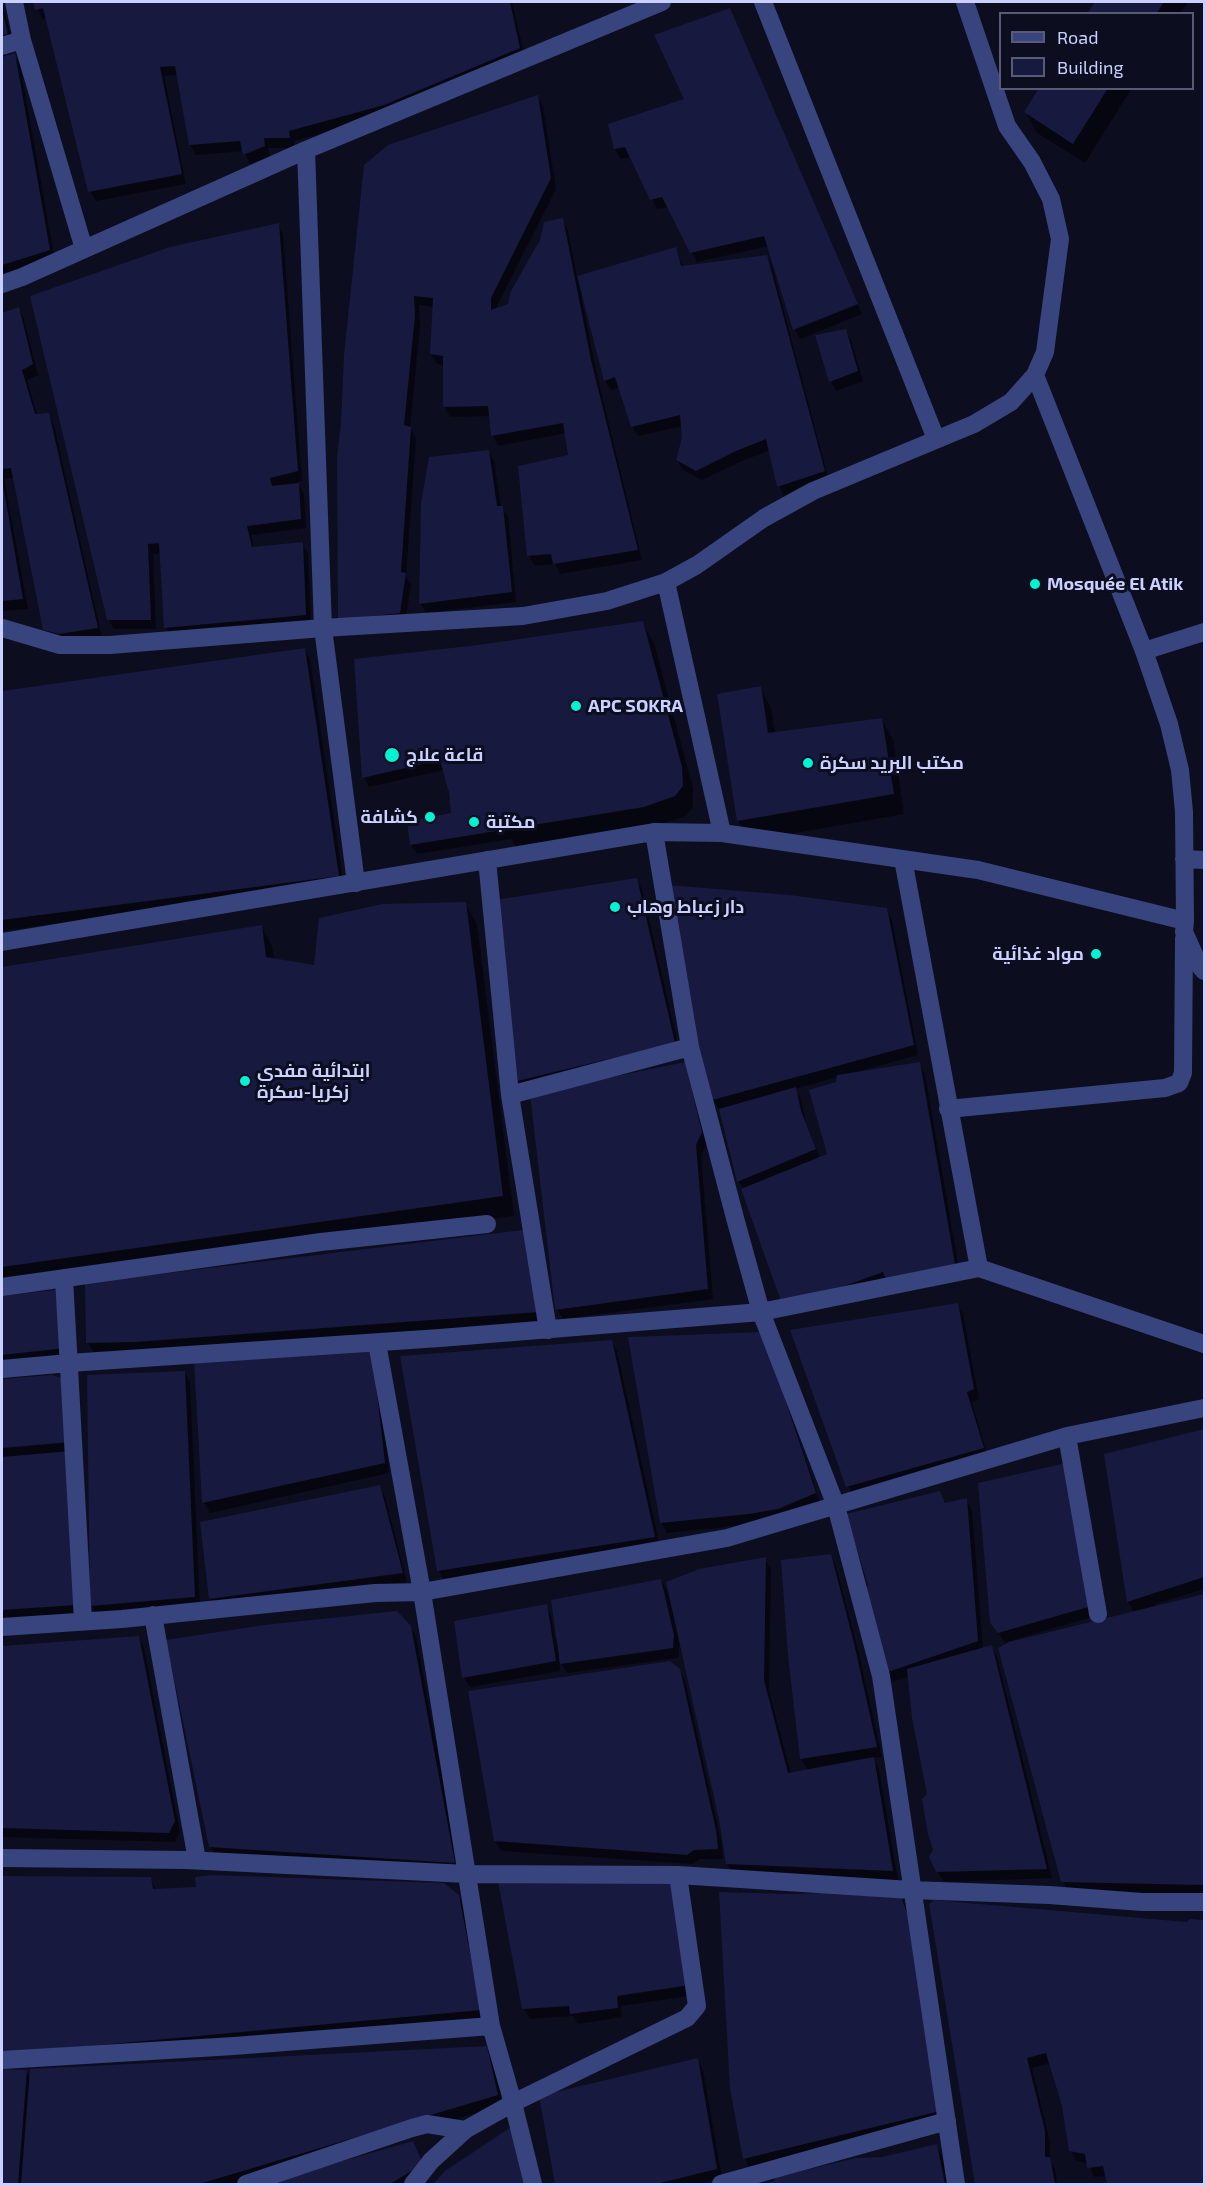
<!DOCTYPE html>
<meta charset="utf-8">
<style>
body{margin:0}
#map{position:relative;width:1206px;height:2186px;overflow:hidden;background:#0c0d1e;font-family:"Exo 2",sans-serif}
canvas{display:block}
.frame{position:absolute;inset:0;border:3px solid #cad0ff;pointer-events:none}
.legend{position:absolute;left:999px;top:12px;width:195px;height:78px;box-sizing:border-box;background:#0c0d1e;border:2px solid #585b78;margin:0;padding:8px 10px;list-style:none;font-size:18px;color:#cad0ff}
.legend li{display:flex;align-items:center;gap:12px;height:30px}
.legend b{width:30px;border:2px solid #585b78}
</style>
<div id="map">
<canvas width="1206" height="2186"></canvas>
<div class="frame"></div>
<ul class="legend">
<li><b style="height:8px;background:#37447d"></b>Road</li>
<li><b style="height:16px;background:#18193f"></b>Building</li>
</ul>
</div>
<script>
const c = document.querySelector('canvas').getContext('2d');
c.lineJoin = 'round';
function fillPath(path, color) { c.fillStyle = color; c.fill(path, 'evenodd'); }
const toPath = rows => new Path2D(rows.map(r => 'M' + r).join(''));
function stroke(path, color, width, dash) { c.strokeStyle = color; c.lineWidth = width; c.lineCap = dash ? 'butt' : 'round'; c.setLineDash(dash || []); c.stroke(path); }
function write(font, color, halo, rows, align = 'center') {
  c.font = font + ' "Exo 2",Cairo,sans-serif'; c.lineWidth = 6; c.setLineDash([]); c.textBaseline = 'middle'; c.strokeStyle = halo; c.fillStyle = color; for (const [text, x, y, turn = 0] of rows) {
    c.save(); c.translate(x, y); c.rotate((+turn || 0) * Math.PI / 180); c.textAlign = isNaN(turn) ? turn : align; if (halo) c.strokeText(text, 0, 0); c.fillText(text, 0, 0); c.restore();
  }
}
const shadow = toPath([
 [2,2,13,44,2,47],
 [35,2,512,2,525,58,389,115,294,141,295,148,268,148,270,157,250,164,244,151,196,155,190,145,178,75,164,76,186,184,96,201,90,191,47,18,42,19],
 [1097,2,1188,2,1180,14,1089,14],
 [735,20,862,314,800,339,795,330,769,246,697,262,669,207,657,209,631,157,621,159,615,149,686,100],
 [14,55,20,65,55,260,2,276,2,58],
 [1041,88,1132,88,1085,163,1037,133,1026,112],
 [538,97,543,106,556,189,495,310,509,305,562,220,568,230,577,277,675,248,683,267,766,256,772,266,829,481,784,496,779,486,770,450,742,461,702,480,683,470,677,460,683,438,683,426,638,436,632,426,620,387,611,390,605,381,583,294,581,294,596,371,642,560,560,574,555,564,535,566,529,556,520,467,570,456,566,433,498,446,493,436,490,416,450,417,444,407,444,365,437,364,431,354,434,307,419,305,420,327,410,428,416,438,406,577,411,585,405,623,345,629,342,423,345,356],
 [278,224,283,234,302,481,297,482,304,494,306,528,251,535,254,548,302,544,308,553,311,624,171,638,166,628,161,553,153,554,156,629,114,629,108,619],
 [19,309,24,319,38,375,27,380,37,415,48,415,54,425,102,638,50,640,44,630,15,478,4,478,28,609,2,611,2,314],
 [845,331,851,340,863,381,836,391,831,381],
 [488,452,494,461,501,507,508,517,516,602,426,613,420,603],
 [642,623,654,643,693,788,693,807,686,816,656,826,517,849,511,839,417,854,411,845,453,814,444,770,369,787,364,777,478,646],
 [304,649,310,659,344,886,2,931,2,693],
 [760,688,771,708,775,733,881,719,893,739,904,814,750,841,738,821,719,696],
 [636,879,642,889,680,1053,524,1091,518,1081,510,1029],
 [657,886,886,909,892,920,918,1055,860,1071,860,1073,919,1064,925,1074,961,1280,895,1294,888,1282,828,1304,739,1182,721,1109,719,1110,713,1100],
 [838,1077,828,1155,820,1158,806,1123,801,1098,795,1089],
 [465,903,477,924,514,1216,2,1288,2,969,261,926,272,946,274,960,316,967],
 [690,1074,707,1143,701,1156,713,1299,563,1319,557,1309],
 [530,1230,544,1322,94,1353,88,1343],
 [61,1290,70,1358,2,1366,2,1298],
 [957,1304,963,1314,979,1399,972,1402,988,1458,854,1496,848,1486],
 [611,1341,617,1351,660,1546,444,1580,439,1570],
 [768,1344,820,1503,756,1524,667,1533,661,1523],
 [196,1361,377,1361,389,1473,210,1513,204,1503],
 [184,1372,190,1382,200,1607,97,1615,91,1606],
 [51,1376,66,1382,81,1615,2,1620,2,1380],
 [1204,1431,1204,1589,1155,1604,1156,1607,1204,1595,1204,1895,1068,1891,1063,1881,1012,1642,1012,1641,1005,1643,991,1622,1065,1465,1092,1617,1013,1640,1013,1643,1134,1612,1128,1602,1105,1455],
 [379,1486,385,1496,407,1583,216,1609,210,1599,201,1523],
 [940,1492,946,1504,966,1500,972,1510,983,1649,991,1647,997,1657,1052,1878,944,1882,938,1872,929,1795,909,1676,892,1682,887,1672],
 [831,1556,836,1566,859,1654,882,1757,873,1758,879,1769,898,1881,733,1874,727,1864,721,1820,680,1639,678,1658,567,1673,559,1659,560,1671,470,1687,464,1678,546,1606,551,1616,555,1640,558,1639,661,1580,670,1596,765,1559,771,1568,769,1691,791,1774,808,1771,801,1759,790,1656],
 [410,1627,416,1637,460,1872,216,1856,210,1846],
 [139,1638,144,1648,180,1832,175,1842,2,1837,2,1647],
 [679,1670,685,1680,721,1841,723,1859,700,1859,693,1864,501,1851,495,1841],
 [2,1878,150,1878,156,1890,458,1896,464,1907,485,2019,2,2064],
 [674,1883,695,1995,621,2006,622,2017,578,2024,573,2016,530,2019,524,2009],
 [898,1892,904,1902,923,1954,945,2121,750,2169,745,2159,732,2089,788,1895],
 [930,1905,1187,1923,1190,1920,1204,1921,1204,2184,1109,2184,1107,2176,1094,2177,1088,2163,1076,2161,1070,2150,1063,2106,1051,2063,1032,2068,1050,2142,1050,2161,1055,2169,1057,2184,976,2184],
 [486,2047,492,2058,503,2105,237,2184,2,2184,2,2071,26,2071,31,2079],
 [698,2060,703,2070,722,2178,699,2184,557,2184,541,2097],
 [936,2146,942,2156,948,2184,767,2184],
 [418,2152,411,2184,259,2184],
 [446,2173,530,2184,435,2184]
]);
const building = toPath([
 [33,2,510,2,520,48,384,105,289,131,290,138,264,138,265,146,243,155,240,141,189,145,175,66,160,67,182,174,88,192,43,8,35,10],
 [1095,2,1164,2,1156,14,1087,14],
 [730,8,858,304,793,330,764,236,690,253,662,197,650,200,625,147,614,149,608,124,684,99,654,35],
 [2,9,8,34,2,36],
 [15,53,50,250,2,265,2,57],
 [1039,88,1108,88,1073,144,1024,112],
 [538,95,551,178,491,298,491,310,508,304,511,291,540,240,544,222,563,218,591,360,638,550,553,564,551,554,527,556,518,466,568,455,563,423,491,436,488,406,443,407,443,356,430,354,433,298,414,296,415,316,404,425,411,427,401,572,406,573,400,613,338,620,337,456,341,423,344,355,364,165,388,145],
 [279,223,298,471,270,478,272,486,299,483,301,519,247,526,252,547,303,542,306,615,164,628,159,543,148,544,151,620,107,620,30,296,170,247],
 [676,247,681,266,767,255,825,471,777,487,766,439,736,451,696,471,676,460,682,438,680,415,631,427,615,377,604,381,577,276],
 [19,307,33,364,22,370,35,414,49,413,98,628,59,634,43,630,11,468,2,469,2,313],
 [846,329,858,371,829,382,815,335],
 [489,450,497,506,503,506,512,592,419,604,421,503,429,457],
 [2,485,3,485,23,599,2,601],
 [643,621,682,767,683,786,675,796,644,807,410,845,407,822,451,813,449,793,440,760,362,778,354,659,478,645],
 [305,648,339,876,2,920,2,691],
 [761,686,768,733,882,718,894,794,737,821,717,694],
 [637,878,675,1043,517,1081,495,900],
 [655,884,790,895,887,908,914,1045,712,1100],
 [466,902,503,1196,2,1267,2,967,262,925,266,957,314,965,319,918,382,904],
 [685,1062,702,1132,696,1145,708,1289,555,1310,530,1094],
 [920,1062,956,1270,888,1285,883,1272,822,1294,782,1304,741,1189,827,1154,809,1090,836,1082,837,1075],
 [796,1087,801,1111,816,1149,737,1182,719,1109],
 [531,1229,539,1312,135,1342,86,1343,85,1283],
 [62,1289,65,1348,2,1355,2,1296],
 [958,1303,974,1389,967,1392,984,1448,846,1487,790,1330],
 [763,1332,816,1493,778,1509,749,1514,660,1523,628,1337],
 [612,1340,655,1537,437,1571,400,1356],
 [372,1349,385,1463,202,1503,194,1360],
 [185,1371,195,1597,90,1606,87,1375],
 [52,1375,67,1380,71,1442,2,1448,2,1379],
 [1204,1429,1204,1577,1127,1602,1104,1454],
 [71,1451,76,1605,2,1610,2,1457],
 [1066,1463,1088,1607,998,1633,990,1623,978,1483],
 [380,1485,403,1573,209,1599,200,1522],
 [940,1491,945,1503,967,1498,978,1641,885,1673,866,1591,868,1585,846,1514],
 [831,1554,854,1643,877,1747,800,1759,788,1656,781,1560],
 [766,1557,764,1680,788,1773,874,1757,893,1871,726,1864,719,1820,666,1582,699,1569],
 [661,1579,674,1635,673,1648,560,1664,551,1600],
 [1204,1594,1204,1885,1061,1882,998,1648,1009,1642],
 [547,1604,556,1661,462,1678,454,1621],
 [397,1611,411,1626,455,1863,209,1847,166,1640,264,1625],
 [139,1636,175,1821,169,1833,2,1828,2,1646],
 [992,1645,1047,1869,936,1872,929,1857,933,1850,928,1834,922,1799,927,1794,912,1718,907,1669],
 [670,1661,680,1669,716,1830,718,1849,694,1850,687,1855,494,1841,468,1691],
 [211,1875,444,1883,459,1895,481,2010,2,2054,2,1876,151,1877,153,1889,196,1887,195,1877],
 [497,1876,674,1881,690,1985,617,1996,618,2008,570,2014,569,2006,522,2009],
 [899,1891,918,1943,940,2111,743,2159,730,2089,719,1892,788,1894],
 [934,1900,1187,1922,1190,1919,1204,1920,1204,2184,1107,2184,1103,2166,1087,2168,1085,2154,1069,2151,1062,2106,1046,2053,1027,2058,1045,2131,1045,2157,1050,2157,1055,2184,975,2184,929,1904],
 [487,2046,498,2095,199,2184,21,2184,30,2069],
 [698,2058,717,2169,656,2184,555,2184,539,2096],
 [2,2069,27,2070,18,2184,2,2184],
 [514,2125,528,2184,433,2184,445,2171],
 [413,2141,423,2164,390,2184,262,2184],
 [937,2144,945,2184,764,2184,774,2181,776,2177,856,2158,882,2157]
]);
const minor = toPath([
 [14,2,22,40,84,249],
 [763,2,936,439],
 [965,2,1007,126,1032,162,1051,199,1060,239,1045,352,1035,375],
 [2,46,22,40],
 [306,150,323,628,356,883],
 [2,284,22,277,306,150,662,2],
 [666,582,722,833],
 [2,628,60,645,110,645,323,628,523,616,607,601,666,582,697,565,764,518,813,491,974,424,1011,402,1035,375,1144,651,1169,724,1180,770,1184,812,1185,921],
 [1144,651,1204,632],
 [654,832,690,1047,735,1218,761,1312,836,1506,881,1676,956,2184],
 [903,859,979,1268],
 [1184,859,1204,860],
 [487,860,510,1095,548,1330],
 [2,942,654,832,722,833,978,870,1185,921,1184,932,1199,965,1204,971],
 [510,1095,690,1047],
 [948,1109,1165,1088,1179,1083,1183,1073,1184,938],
 [64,1278,83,1621],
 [2,1287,321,1242,487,1224],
 [377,1343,422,1592,491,2026,513,2103,533,2184],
 [2,1369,69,1363,440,1338,761,1312,979,1268,1204,1344],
 [1067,1436,1098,1614],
 [153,1615,197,1860],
 [2,1627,122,1619,375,1593,422,1592,727,1538,1067,1436,1204,1408],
 [2,1858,186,1860,467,1874,678,1875,911,1890,1049,1895,1142,1902,1204,1902],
 [2,2060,234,2046,491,2026],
 [246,2184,412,2128,427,2124,465,2130],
 [413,2184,431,2161,465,2130,513,2103,687,2018,697,2006,678,1875],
 [721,2184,947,2121]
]);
const markers = [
 [1035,584,6,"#02f2d4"],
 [576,706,6,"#02f2d4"],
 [392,755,8,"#02f2d4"],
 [808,763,6,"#02f2d4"],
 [430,817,6,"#02f2d4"],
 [474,822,6,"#02f2d4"],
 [615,907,6,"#02f2d4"],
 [1096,954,6,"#02f2d4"],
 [245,1081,6,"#02f2d4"]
];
const poiNames = [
 ["Mosquée El Atik",1047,584],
 ["APC SOKRA",588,706],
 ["قاعة علاج",406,755],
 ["مكتب البريد سكرة",820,763],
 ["كشافة",418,817,"right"],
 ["مكتبة",486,822],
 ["دار زعباط وهاب",627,907],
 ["مواد غذائية",1084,954,"right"],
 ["ابتدائية مفدي",257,1071],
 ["زكريا-سكرة",257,1092]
];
fillPath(shadow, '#0007');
fillPath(building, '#18193f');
stroke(minor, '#37447d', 18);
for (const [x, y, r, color] of markers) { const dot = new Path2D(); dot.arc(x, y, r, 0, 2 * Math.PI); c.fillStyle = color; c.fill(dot); stroke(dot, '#0c0d1e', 2); }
write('bold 18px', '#cad0ff', '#0c0d1e', poiNames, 'left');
</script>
